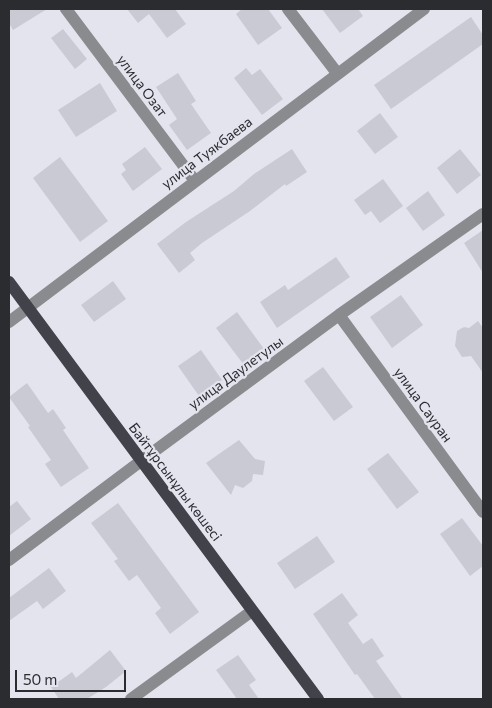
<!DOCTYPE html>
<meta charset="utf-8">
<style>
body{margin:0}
#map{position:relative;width:492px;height:708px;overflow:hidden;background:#e4e4ef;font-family:Commissioner,sans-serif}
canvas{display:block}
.frame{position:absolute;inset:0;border:10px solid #2b2c30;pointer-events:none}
.scale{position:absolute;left:15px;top:670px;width:111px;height:22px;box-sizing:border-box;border:2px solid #2b2c30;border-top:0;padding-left:6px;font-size:15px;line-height:18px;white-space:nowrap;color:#2b2c30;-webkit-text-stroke:4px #e4e4ef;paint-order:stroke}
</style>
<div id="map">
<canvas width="492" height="708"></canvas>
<div class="frame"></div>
<div class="scale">50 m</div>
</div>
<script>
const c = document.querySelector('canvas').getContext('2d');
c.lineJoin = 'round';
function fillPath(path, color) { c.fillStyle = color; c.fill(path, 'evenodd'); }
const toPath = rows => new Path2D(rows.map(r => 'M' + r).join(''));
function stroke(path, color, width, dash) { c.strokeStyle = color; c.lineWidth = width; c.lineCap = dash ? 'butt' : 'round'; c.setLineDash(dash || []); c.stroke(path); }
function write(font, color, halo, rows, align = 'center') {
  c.font = font + ' Commissioner,sans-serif'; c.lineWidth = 4.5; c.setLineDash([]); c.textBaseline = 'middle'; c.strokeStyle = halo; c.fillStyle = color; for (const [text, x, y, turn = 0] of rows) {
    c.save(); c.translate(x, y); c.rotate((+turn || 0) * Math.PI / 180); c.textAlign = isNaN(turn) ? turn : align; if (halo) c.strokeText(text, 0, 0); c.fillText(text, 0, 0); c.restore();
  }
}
const building = toPath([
 [9,9,47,9,13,30,9,23],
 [127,9,175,9,186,24,167,38,149,14,138,23],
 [242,9,268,9,282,28,258,45,236,14],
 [322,9,358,9,363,16,340,33],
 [471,17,483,35,483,44,391,109,374,85],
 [63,29,87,59,75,69,51,38],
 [246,68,252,75,260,69,283,99,262,115,234,78],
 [178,73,196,101,191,104,211,133,187,150,169,125,177,119,156,87],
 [100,83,117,111,76,137,58,110],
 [380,113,398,137,375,154,357,131],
 [145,147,162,169,133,191,121,174,126,170,122,164],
 [292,149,307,172,286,186,285,184,250,211,202,243,190,253,195,260,179,273,157,244,186,222,234,191,254,174],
 [460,149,481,175,457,194,437,168],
 [60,157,108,221,80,242,33,178],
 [383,179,403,206,380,223,371,211,365,215,354,200],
 [428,191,445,215,423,231,406,208],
 [483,230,483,273,464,243],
 [336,257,350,277,277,328,260,302,285,285,288,290],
 [113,281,126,299,94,322,81,305],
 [401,295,423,325,392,348,370,317],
 [237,312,267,353,247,369,216,328],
 [478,321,483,328,483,373,471,356,462,357,455,346,457,331,464,327,469,328],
 [201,350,222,380,199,396,178,366],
 [323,367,353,407,334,421,304,381],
 [27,383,48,413,53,409,66,428,63,430,89,468,61,487,45,464,51,460,28,427,30,426,9,397],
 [239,440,255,459,265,461,263,475,253,474,252,481,243,488,235,485,231,495,206,463],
 [388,453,419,492,397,509,367,469],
 [17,501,31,519,9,536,9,507],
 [118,503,199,612,170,634,155,613,161,608,137,575,129,581,114,561,118,559,91,523],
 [462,518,483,546,483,566,470,576,440,534],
 [317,536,335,562,295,589,277,563],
 [49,568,66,591,43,609,37,601,9,621,9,598],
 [342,593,358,615,348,623,363,644,372,638,384,656,376,661,403,699,375,699,357,674,355,675,313,614],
 [110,650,126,671,106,687,87,699,59,699,51,687,72,672,76,678],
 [238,655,256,680,249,685,259,699,237,699,216,670]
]);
const minor = toPath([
 [66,9,195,181],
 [288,9,337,73],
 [339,315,483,512],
 [9,322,424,9],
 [9,560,141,461,339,315,483,214],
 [131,699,252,611]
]);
const major = toPath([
 [9,282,318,699]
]);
const streetNames = [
 ["улица Озат",142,86,53],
 ["улица Туякбаева",207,153,-37],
 ["улица Даулетулы",236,373,-36],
 ["улица Сауран",423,405,54],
 ["Байтұрсынұлы көшесі",175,482,53]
];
fillPath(building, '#cacad5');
stroke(minor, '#8a8b8f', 12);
stroke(major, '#42424a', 12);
write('14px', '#2b2c30', '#e4e4ef', streetNames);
</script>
